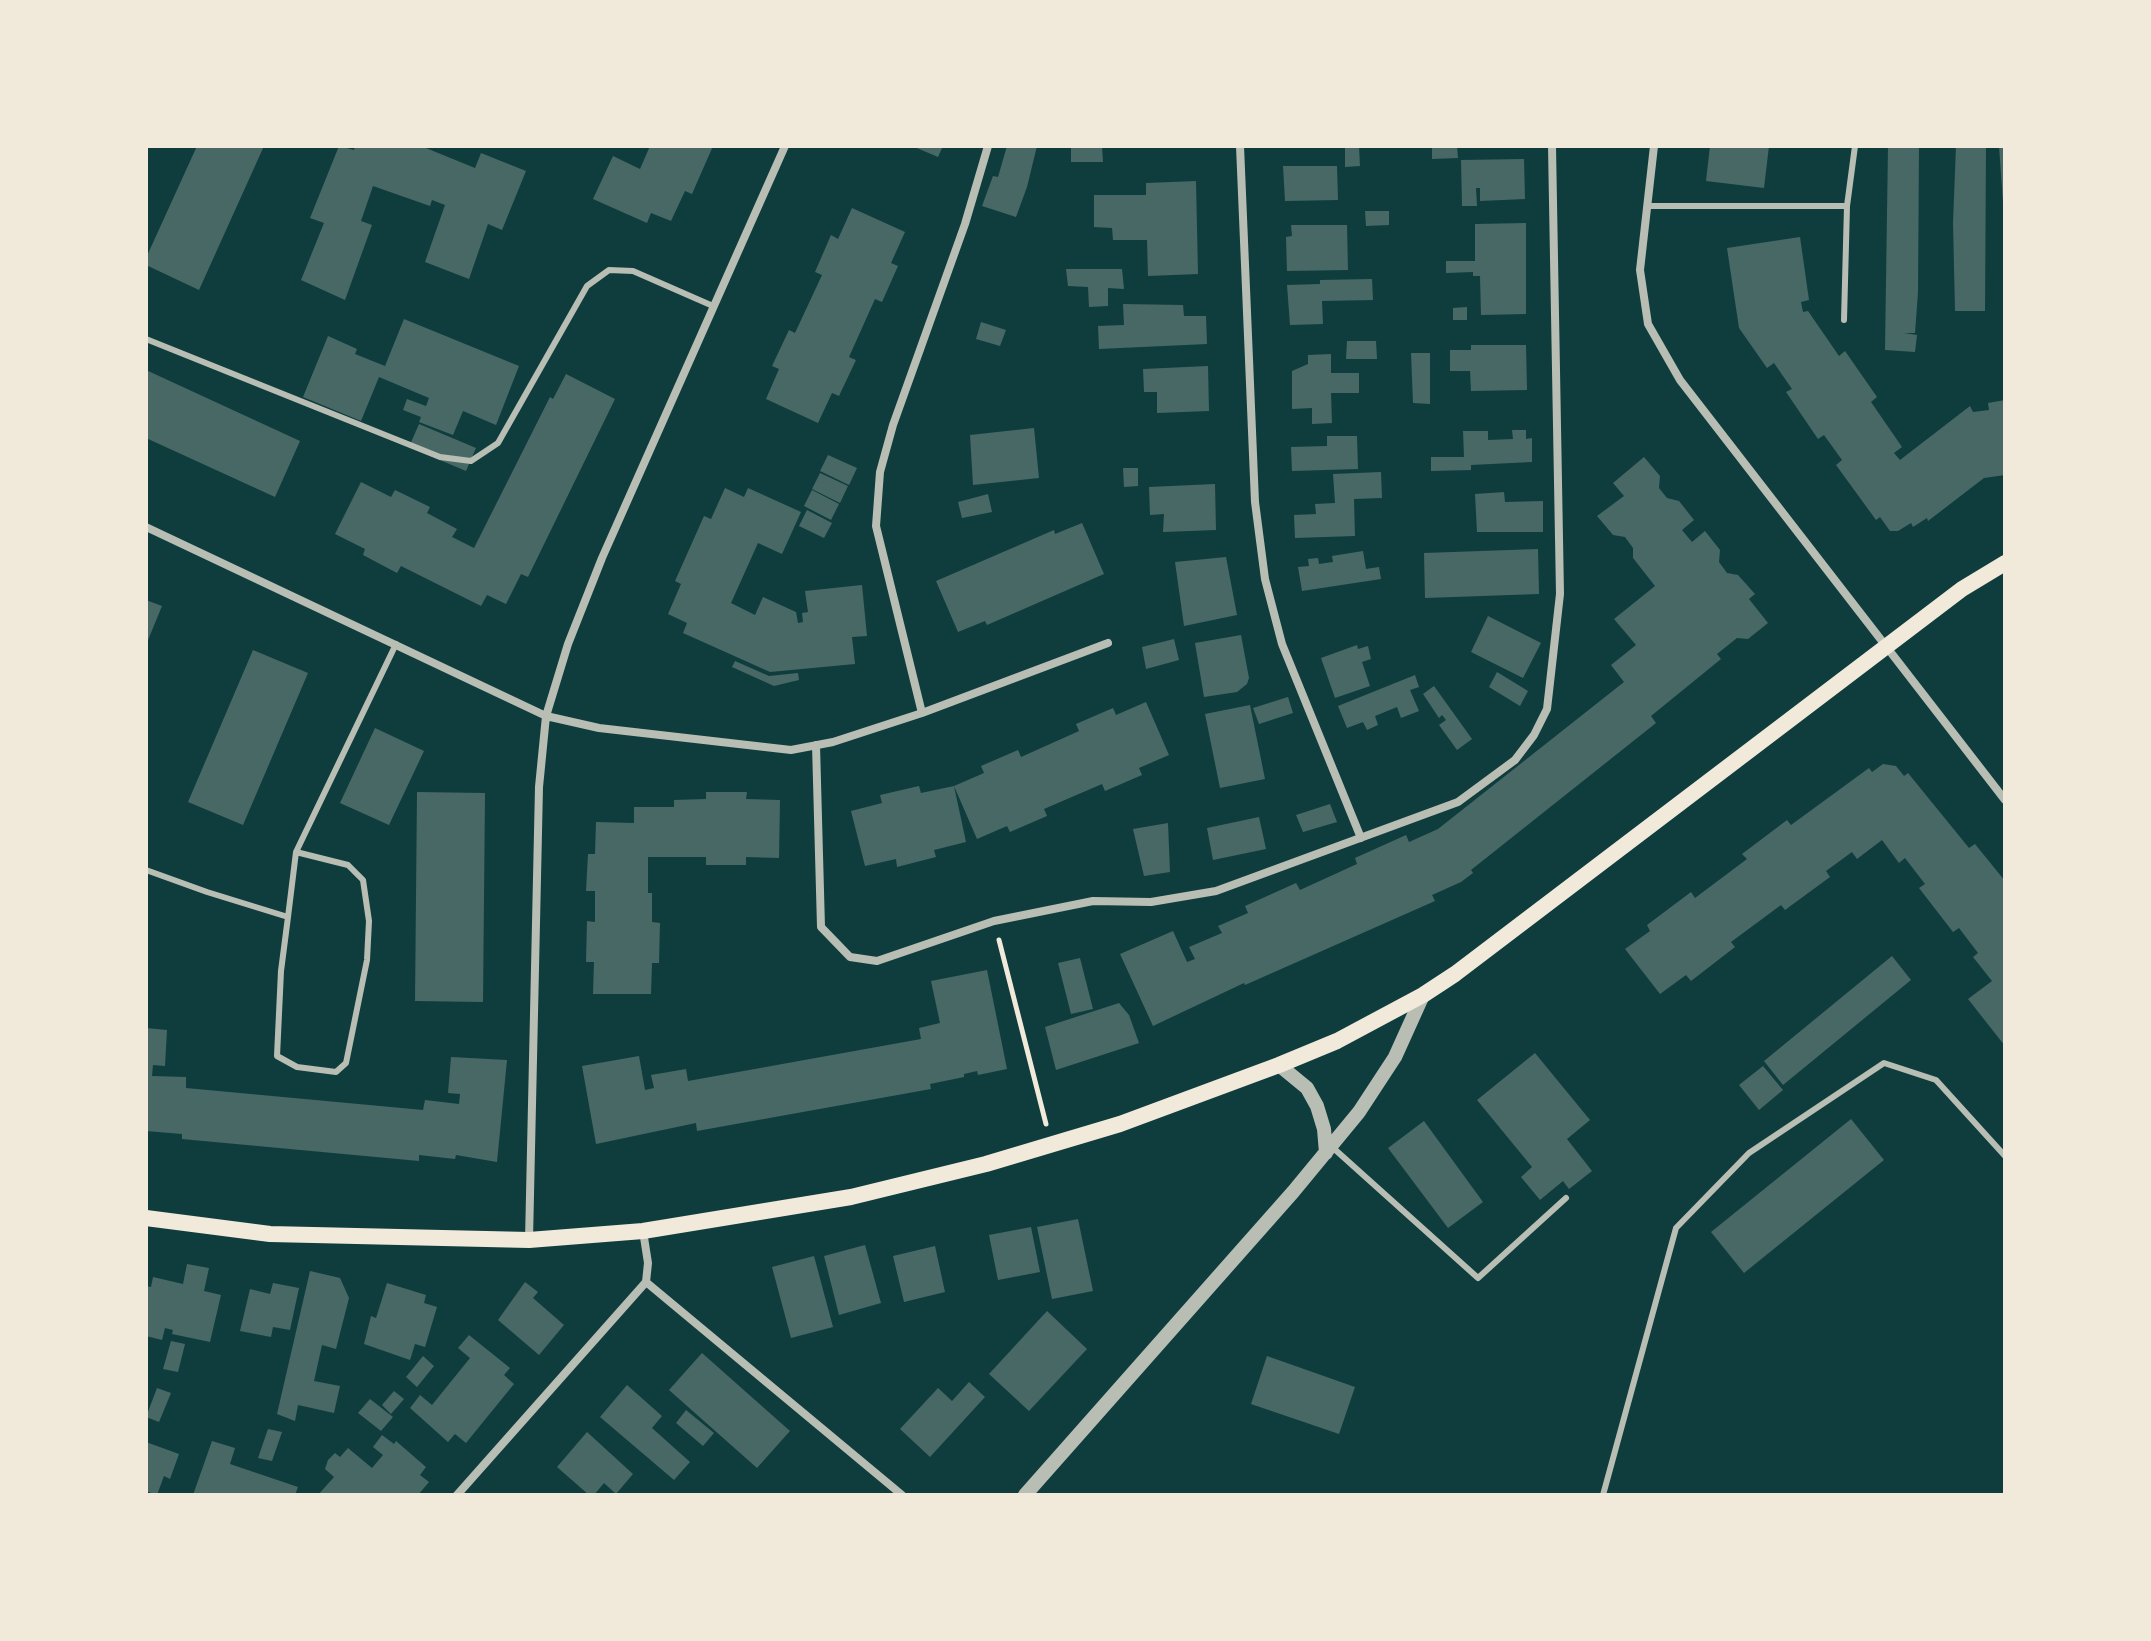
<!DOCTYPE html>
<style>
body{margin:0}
#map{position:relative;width:2151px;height:1641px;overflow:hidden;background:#0f3d3e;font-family:Mulish,sans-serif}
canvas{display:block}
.frame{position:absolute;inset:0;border:148px solid #f1e9da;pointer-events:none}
</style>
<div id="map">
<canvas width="2151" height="1641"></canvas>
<div class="frame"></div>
</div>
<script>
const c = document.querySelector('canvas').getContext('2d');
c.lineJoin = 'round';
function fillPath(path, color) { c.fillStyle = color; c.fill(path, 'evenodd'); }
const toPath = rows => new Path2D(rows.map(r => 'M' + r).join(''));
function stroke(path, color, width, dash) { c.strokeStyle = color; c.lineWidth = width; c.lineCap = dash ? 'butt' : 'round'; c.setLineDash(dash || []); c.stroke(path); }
const building = toPath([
 [197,146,264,146,199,290,146,265,146,258],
 [339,146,354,150,355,146,421,146,475,168,481,153,526,171,502,230,488,224,469,279,425,262,445,205,432,200,430,206,373,186,361,221,372,225,345,300,301,280,324,223,310,218],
 [650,146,713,146,692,194,685,191,671,221,651,213,647,223,593,199,613,156,640,169],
 [912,146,943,146,938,157],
 [1007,146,1037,146,1027,187,1016,217,982,206,993,176,998,177],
 [1071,146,1102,146,1103,162,1071,162],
 [1345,146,1359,146,1360,166,1345,167],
 [1432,146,1457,146,1458,158,1432,159],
 [1710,146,1769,146,1764,188,1706,181],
 [1888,146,1919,146,1918,292,1915,333,1904,333,1917,335,1915,352,1885,350],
 [1956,146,1986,146,1985,311,1955,311,1953,223],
 [1999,146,2005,146,2005,203,2003,203],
 [1524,159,1525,199,1480,201,1480,188,1476,188,1477,206,1462,206,1461,160],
 [1283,166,1337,166,1338,200,1285,201],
 [1196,181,1198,274,1148,276,1147,240,1113,240,1112,228,1094,227,1094,195,1146,195,1146,183],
 [852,208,905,232,891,263,898,266,882,302,875,299,849,357,856,360,839,396,832,393,818,423,766,399,779,369,772,366,789,330,795,333,822,275,815,272,831,235,838,239],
 [1365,211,1389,211,1389,225,1366,226],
 [1526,223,1526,314,1481,315,1480,276,1473,276,1473,272,1446,273,1446,261,1475,261,1475,224],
 [1291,225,1347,225,1348,270,1287,271,1286,237,1292,236],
 [1800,237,1809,300,1801,302,1803,312,1808,311,1839,356,1845,351,1877,397,1871,402,1902,447,1894,453,1900,460,1970,406,1973,412,1989,410,1988,403,2005,400,2005,475,1984,478,1928,521,1927,518,1913,527,1911,523,1898,531,1890,531,1880,517,1876,520,1836,465,1842,460,1824,435,1818,439,1786,392,1792,389,1774,363,1767,368,1739,328,1727,248],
 [1066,269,1122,269,1124,289,1108,288,1108,306,1089,307,1088,287,1068,286],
 [1372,279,1373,300,1322,301,1323,324,1290,325,1287,285,1320,284,1320,280],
 [1123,304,1183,305,1184,316,1206,316,1207,344,1099,349,1098,326,1124,325],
 [1467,307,1467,320,1453,320,1453,308],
 [404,319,519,366,496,425,463,411,453,435,419,422,421,417,403,410,407,399,426,406,429,398,379,377,361,421,303,397,328,336,357,349,355,354,385,366],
 [981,322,1006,330,1000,346,976,339],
 [1347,341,1376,341,1377,359,1346,359],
 [1471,345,1526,345,1527,390,1471,391,1470,371,1450,371,1450,350,1471,350],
 [1411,353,1430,353,1430,404,1413,403],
 [1331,354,1331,373,1359,373,1359,393,1331,393,1332,423,1312,424,1312,408,1292,409,1292,371,1308,364,1308,355],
 [1208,366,1209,411,1157,413,1157,392,1144,392,1143,369],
 [146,370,300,441,275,497,146,438],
 [566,374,615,399,528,577,521,574,506,604,487,595,481,606,401,566,397,573,363,555,365,549,335,534,361,482,391,497,395,490,430,507,427,513,457,529,452,537,474,548,550,397,553,399],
 [419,424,476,448,466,471,409,447],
 [1034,428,1039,478,973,485,970,435],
 [1512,430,1526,430,1526,439,1532,438,1532,462,1471,465,1471,470,1431,471,1431,457,1464,457,1463,431,1488,431,1488,440,1513,439],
 [1327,436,1357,436,1358,469,1292,471,1291,447,1327,446],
 [828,455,857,468,849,485,820,471],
 [1644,457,1660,476,1659,488,1667,498,1679,501,1694,520,1682,530,1692,542,1705,531,1720,550,1719,562,1727,573,1738,575,1755,594,1749,599,1768,623,1748,639,1737,638,1717,654,1721,659,1651,716,1656,723,1471,870,1473,873,1461,882,1432,895,1435,901,1245,985,1244,983,1153,1026,1120,954,1173,931,1187,962,1195,959,1189,947,1222,933,1218,926,1248,913,1245,906,1296,883,1300,890,1357,864,1355,858,1406,835,1409,842,1438,829,1624,682,1611,665,1636,645,1614,619,1655,586,1633,558,1633,548,1625,537,1613,535,1597,516,1624,496,1613,483],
 [1123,468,1138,468,1138,486,1124,487],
 [1381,472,1382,498,1354,499,1355,536,1295,538,1294,515,1316,514,1315,504,1335,503,1333,474],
 [820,473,848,486,840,503,812,489],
 [1215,484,1216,530,1163,532,1164,514,1150,515,1149,487],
 [725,488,744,497,748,488,801,512,782,554,758,543,731,603,755,615,763,597,796,612,798,623,803,622,802,613,808,612,805,591,862,585,867,636,852,637,855,664,770,672,683,633,687,623,668,614,681,584,675,581,704,516,711,519],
 [812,490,839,504,831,520,804,506],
 [1504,492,1505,502,1543,501,1543,532,1477,532,1475,494],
 [988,494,992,512,962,518,958,502],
 [807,510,832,523,824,538,799,526],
 [1082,523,1104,574,987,625,985,621,958,632,936,581,1054,530,1055,534],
 [1538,549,1539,594,1425,598,1424,553],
 [1363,551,1366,569,1379,567,1381,579,1302,591,1298,567,1309,566,1308,559,1318,558,1319,564,1333,562,1332,556],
 [1226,557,1237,615,1184,626,1175,562],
 [146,600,162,606,146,645],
 [1488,616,1541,643,1523,678,1471,652],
 [1241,635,1249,678,1247,684,1237,692,1204,697,1195,643],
 [1174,639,1179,660,1146,669,1142,647],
 [1357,645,1358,649,1368,646,1371,659,1362,662,1370,686,1335,698,1321,658],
 [253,650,308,673,243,825,188,802],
 [735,661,769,676,798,673,799,680,774,686,732,667],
 [1497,672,1528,691,1520,706,1489,687],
 [1415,675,1419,687,1410,690,1419,711,1401,718,1397,707,1375,716,1378,725,1367,730,1363,722,1347,728,1338,706],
 [1434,686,1472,739,1457,750,1439,725,1446,720,1442,715,1439,718,1423,694],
 [1288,697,1293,713,1259,724,1253,708],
 [1146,702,1169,755,1139,768,1142,775,1105,791,1102,784,1044,809,1047,816,1010,832,1007,826,977,839,954,786,966,842,934,850,936,857,897,867,896,859,865,866,851,811,882,803,880,795,919,786,921,793,954,786,984,773,981,766,1018,750,1021,757,1079,731,1076,724,1113,708,1116,715],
 [1250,705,1265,779,1220,788,1205,714],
 [375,728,424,751,389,825,340,803],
 [1883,764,1896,766,1904,776,1908,773,1969,848,1975,844,2005,881,2005,1046,1968,999,1992,981,1973,957,1978,953,1959,928,1953,932,1919,888,1925,884,1905,858,1899,863,1882,840,1857,859,1852,852,1826,871,1830,877,1785,910,1781,905,1731,942,1735,947,1691,981,1686,975,1660,994,1625,949,1650,931,1647,925,1691,892,1695,898,1747,859,1742,854,1787,820,1791,825,1869,768,1872,772],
 [417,792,485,793,483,1002,415,1001],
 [706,792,747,792,746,799,780,800,779,858,746,857,746,865,706,865,706,857,648,857,648,893,652,893,652,922,660,923,659,963,652,963,651,994,593,994,594,962,586,962,587,921,595,922,595,891,586,891,588,854,595,854,596,822,634,823,634,807,674,807,674,800,706,799],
 [1330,804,1337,822,1303,832,1296,815],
 [1259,817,1266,849,1213,860,1207,828],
 [1168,823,1170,872,1144,876,1133,829],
 [1892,956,1911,980,1783,1085,1764,1061],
 [1080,958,1093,1009,1071,1014,1058,963],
 [987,970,1007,1069,978,1075,977,1071,964,1074,964,1077,930,1084,931,1089,697,1131,696,1123,596,1144,582,1066,639,1056,645,1090,654,1088,651,1075,686,1069,688,1081,921,1039,919,1028,940,1023,931,981],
 [1119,1003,1129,1015,1139,1043,1056,1070,1045,1027],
 [146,1028,167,1030,165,1066,153,1065,152,1076,186,1077,186,1088,423,1110,425,1100,459,1104,460,1094,448,1093,451,1057,507,1060,497,1162,456,1155,455,1159,419,1155,419,1161,182,1139,182,1134,146,1131],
 [1535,1053,1590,1120,1567,1139,1592,1171,1569,1189,1563,1181,1540,1200,1521,1177,1532,1167,1477,1100],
 [1763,1066,1783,1090,1759,1110,1739,1085],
 [1851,1119,1884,1160,1744,1273,1711,1232],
 [1424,1121,1483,1202,1448,1228,1388,1148],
 [1078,1219,1093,1291,1052,1299,1037,1227],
 [1031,1227,1040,1272,998,1280,989,1235],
 [865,1245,881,1303,839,1315,824,1256],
 [935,1246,945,1292,904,1302,893,1256],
 [814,1256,833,1327,791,1338,772,1267],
 [187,1264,209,1268,204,1291,221,1295,210,1342,172,1334,173,1330,165,1328,162,1340,146,1336,146,1286,151,1287,153,1277,183,1284],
 [310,1271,340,1278,349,1298,336,1349,322,1345,314,1381,340,1386,334,1413,298,1405,295,1421,277,1414],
 [525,1282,538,1292,533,1298,564,1325,539,1355,498,1320],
 [273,1283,299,1288,290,1330,273,1327,271,1337,240,1331,250,1289,270,1294],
 [387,1283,426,1295,424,1303,437,1307,425,1347,415,1344,410,1360,364,1344,371,1316,376,1318],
 [1047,1311,1087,1349,1029,1411,989,1374],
 [469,1335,510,1368,504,1375,514,1384,466,1443,455,1434,448,1442,410,1408,420,1395,432,1405,470,1358,458,1348],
 [171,1341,185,1344,178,1372,163,1369],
 [702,1353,790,1431,757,1468,669,1390],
 [423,1356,434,1366,417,1387,406,1377],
 [1267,1356,1355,1387,1339,1434,1251,1404],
 [969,1382,985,1397,930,1457,900,1429,938,1388,952,1401],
 [627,1385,662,1416,652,1428,690,1462,674,1480,600,1417],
 [157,1388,171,1393,159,1422,146,1417],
 [394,1391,404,1399,391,1414,382,1405],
 [370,1399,393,1417,381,1431,358,1413],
 [686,1410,714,1433,703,1446,676,1423],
 [268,1429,282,1432,272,1461,258,1458],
 [587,1432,633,1474,616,1494,604,1483,594,1495,589,1495,557,1467],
 [382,1435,394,1444,396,1441,426,1467,420,1475,429,1482,418,1495,318,1495,334,1477,325,1469,328,1460,335,1453,340,1457,348,1448,372,1468,383,1455,373,1447],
 [212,1441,235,1448,230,1464,298,1487,295,1495,193,1495],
 [146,1442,179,1454,170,1479,164,1476,157,1495,146,1491]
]);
const path = toPath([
 [999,940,1046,1124]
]);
const service = toPath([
 [1647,206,1847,206],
 [1844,320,1847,206,1855,146],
 [146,339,440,457,471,461,498,443,587,286,609,270,633,271,713,306],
 [146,870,207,892,288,917,296,852,396,644],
 [288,917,281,971,277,1056,297,1067,336,1072,346,1063,367,960,369,921,363,880,348,865,296,852],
 [1331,1146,1478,1278,1566,1198],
 [1603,1495,1676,1228,1749,1153,1884,1063,1936,1080,2005,1156]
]);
const minor = toPath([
 [1240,146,1255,502,1265,579,1282,644,1361,838],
 [1654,146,1640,270,1648,324,1680,380,2005,800],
 [146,527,546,716,599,728,791,750,833,742,922,713,1108,643],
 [922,713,876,526,880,472,893,425,965,224,988,146],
 [816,745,821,927,850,957,877,961,994,921,1093,901,1151,902,1216,891,1458,802,1515,760,1534,735,1547,709,1560,594,1552,146],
 [529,1240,539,787,546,716,568,644,602,558,785,146],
 [646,1282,902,1495],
 [457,1495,646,1282,648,1263,643,1231]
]);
const tertiary = toPath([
 [1279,1065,1307,1088,1317,1106,1324,1129,1326,1153],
 [1025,1495,1293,1192,1359,1112,1395,1057,1423,995]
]);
const secondary = toPath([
 [146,1218,270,1234,529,1240,643,1231,851,1197,986,1164,1120,1124,1279,1065,1337,1041,1423,995,1455,974,1962,589,2005,563]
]);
fillPath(building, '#486865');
stroke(path, '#f1e9da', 5);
stroke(service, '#b8beb3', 6);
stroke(minor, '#b8beb3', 8);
stroke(tertiary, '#b8beb3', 14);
stroke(secondary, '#f1e9da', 16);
</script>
